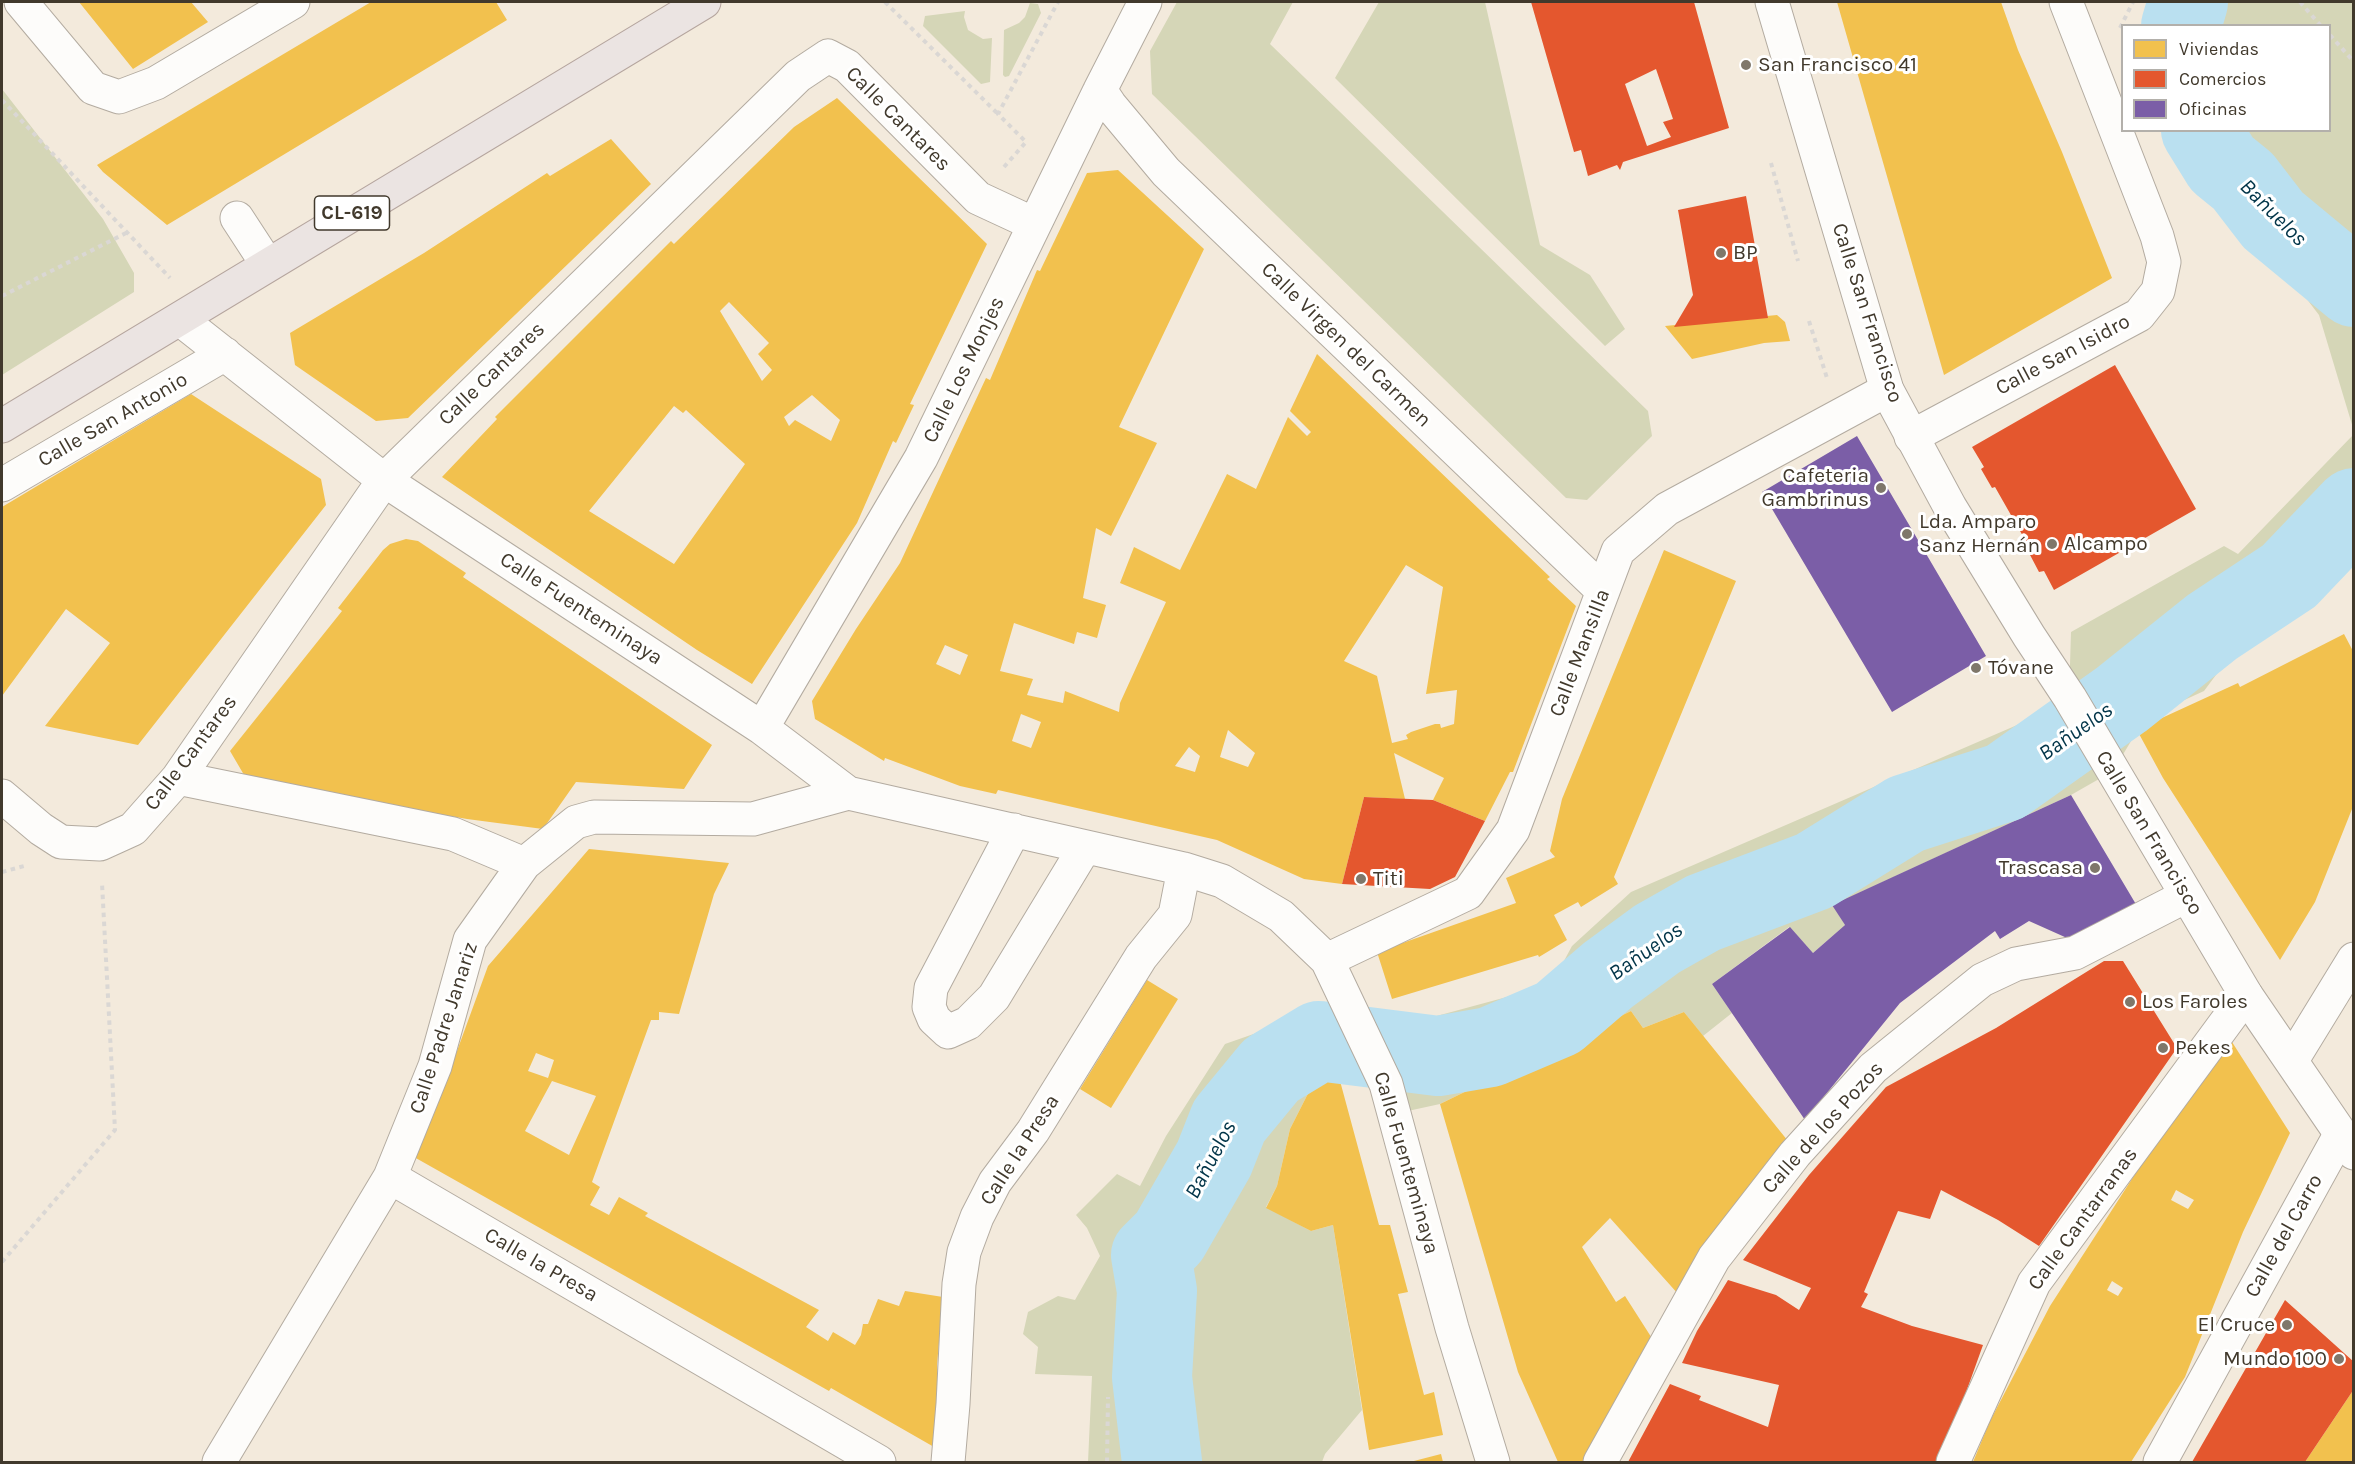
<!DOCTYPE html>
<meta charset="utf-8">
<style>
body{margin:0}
#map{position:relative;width:2355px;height:1464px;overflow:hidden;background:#f3eadc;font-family:Karla,sans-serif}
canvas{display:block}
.frame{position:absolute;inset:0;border:3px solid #41392c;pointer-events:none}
.legend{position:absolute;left:2121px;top:24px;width:210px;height:108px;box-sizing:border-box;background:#fff;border:2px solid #b3b0ab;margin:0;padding:8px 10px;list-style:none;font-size:18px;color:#41392c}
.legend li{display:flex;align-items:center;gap:12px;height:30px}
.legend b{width:30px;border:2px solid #b3b0ab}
</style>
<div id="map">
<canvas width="2355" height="1464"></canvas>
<div class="frame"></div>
<ul class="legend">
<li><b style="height:16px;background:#f2c14e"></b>Viviendas</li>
<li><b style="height:16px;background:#e4572e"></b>Comercios</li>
<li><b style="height:16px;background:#7b5ea7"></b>Oficinas</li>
</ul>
</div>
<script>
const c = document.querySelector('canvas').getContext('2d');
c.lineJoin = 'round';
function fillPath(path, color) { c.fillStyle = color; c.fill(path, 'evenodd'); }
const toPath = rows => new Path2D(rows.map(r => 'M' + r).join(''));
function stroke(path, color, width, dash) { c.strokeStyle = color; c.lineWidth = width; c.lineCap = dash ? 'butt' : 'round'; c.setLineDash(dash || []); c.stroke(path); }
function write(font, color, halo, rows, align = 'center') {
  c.font = font + ' Karla,sans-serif'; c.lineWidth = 6; c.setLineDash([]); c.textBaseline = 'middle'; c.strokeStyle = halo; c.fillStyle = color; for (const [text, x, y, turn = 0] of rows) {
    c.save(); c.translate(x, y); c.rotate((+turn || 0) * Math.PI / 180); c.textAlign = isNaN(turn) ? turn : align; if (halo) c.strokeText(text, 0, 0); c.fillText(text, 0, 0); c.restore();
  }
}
const green = toPath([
 [1177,2,1293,2,1270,44,1648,411,1652,436,1587,500,1566,498,1152,94,1150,51],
 [1379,2,1485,2,1540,245,1590,275,1625,329,1605,346,1335,78],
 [2149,2,2353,2,2353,428,2319,315,2178,131,2330,130,2330,26,2142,25],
 [1030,3,1038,4,1041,13,1009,76,1005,77,1003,75,1004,30,1019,23,1025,17],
 [965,11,964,17,968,30,983,39,992,38,990,82,981,84,923,26,925,16],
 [2,89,103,219,134,273,134,292,2,375],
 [2353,435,2354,557,2254,624,2204,691,2145,718,2113,771,2071,795,1833,905,1845,925,1813,953,1789,927,1712,984,1732,1013,1703,1036,1684,1012,1643,1028,1631,1011,1440,1104,1394,1114,1369,1048,1396,1027,1551,985,1572,946,1631,892,2031,719,2069,698,2071,632,2224,546,2238,554],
 [1305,1016,1323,1064,1290,1129,1277,1186,1266,1207,1311,1231,1333,1225,1362,1410,1325,1454,1322,1462,1088,1462,1092,1376,1035,1374,1038,1347,1023,1334,1028,1312,1058,1296,1075,1300,1100,1256,1087,1228,1076,1215,1117,1174,1140,1186,1166,1136,1225,1044]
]);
const homes = toPath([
 [79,2,191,2,208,22,133,69],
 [371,2,496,2,507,20,167,225,103,172,97,165],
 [1837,2,2001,2,2018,50,2062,152,2112,278,1944,375],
 [837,98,987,244,910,404,914,405,896,443,893,441,857,523,752,684,697,650,442,477,497,419,495,417,671,241,674,244,676,242,794,127],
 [729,302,769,343,758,354,772,370,762,381,720,311],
 [812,395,840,420,831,441,795,420,789,426,784,417],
 [674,406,683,413,686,410,745,464,674,564,589,511],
 [611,139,651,184,408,418,376,421,295,365,290,333,424,253,547,173,550,176],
 [1118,170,1204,249,1119,427,1157,443,1111,536,1096,528,1083,598,1106,605,1097,638,1077,632,1074,644,1014,623,1000,671,1033,679,1027,695,1063,703,1065,691,1119,712,1120,703,1166,602,1120,583,1134,547,1180,570,1227,474,1256,489,1288,417,1307,436,1311,432,1290,411,1317,354,1550,577,1547,579,1576,606,1513,772,1510,772,1485,821,1433,800,1444,778,1394,753,1405,799,1364,797,1342,884,1304,879,1217,840,998,790,996,794,960,786,885,758,884,761,815,719,812,701,856,629,900,563,986,378,990,380,1037,270,1040,271,1087,173],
 [1406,565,1443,587,1426,694,1457,690,1454,724,1441,728,1440,724,1435,724,1411,732,1406,735,1408,739,1392,743,1377,676,1344,661],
 [945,645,968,655,960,675,936,664],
 [1021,714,1041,722,1031,748,1012,741],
 [1228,730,1255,753,1248,767,1220,757],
 [1189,747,1200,756,1195,772,1175,766],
 [1777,315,1785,322,1790,341,1764,343,1692,359,1665,326],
 [191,394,321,479,326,505,138,745,45,726,110,643,66,609,2,696,2,507],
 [406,539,418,541,466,573,463,577,712,745,684,789,576,782,543,829,467,819,247,780,230,751,342,611,338,608,383,550,390,544],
 [1664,550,1736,581,1614,877,1618,884,1581,907,1578,902,1554,915,1567,940,1539,957,1538,955,1392,999,1377,952,1516,903,1506,878,1555,857,1550,851,1562,799],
 [2344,634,2354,653,2354,804,2315,902,2280,960,2163,778,2138,732,2140,728,2238,683,2240,687],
 [589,849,729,863,714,894,679,1014,659,1012,659,1020,651,1020,592,1182,600,1187,590,1205,609,1215,619,1197,648,1213,645,1216,819,1310,806,1327,828,1341,833,1332,855,1345,861,1335,863,1324,868,1324,878,1299,899,1306,905,1291,943,1297,937,1365,941,1451,831,1388,829,1391,414,1157,457,1051,488,966],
 [536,1053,554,1060,548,1078,528,1071],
 [552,1081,596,1096,569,1155,525,1131],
 [1147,980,1178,999,1111,1108,1080,1089],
 [1631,1011,1643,1028,1684,1012,1788,1141,1679,1295,1610,1218,1582,1247,1616,1302,1625,1296,1655,1343,1582,1462,1558,1462,1518,1372,1440,1104],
 [2232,1042,2290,1133,2243,1232,2185,1377,2131,1462,1973,1462,1990,1421,2050,1306,2150,1151],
 [2176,1190,2194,1200,2188,1209,2171,1200],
 [2112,1281,2123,1288,2118,1296,2107,1290],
 [1333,1055,1379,1225,1390,1225,1408,1292,1398,1294,1424,1395,1434,1392,1443,1435,1369,1450,1333,1225,1311,1231,1266,1208,1277,1186,1290,1129,1323,1064],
 [2354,1389,2354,1462,2305,1462],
 [1441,1454,1443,1462,1410,1462]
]);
const shops = toPath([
 [1531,2,1694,2,1729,128,1623,162,1620,170,1617,165,1588,176,1581,150,1574,152],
 [1656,69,1673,119,1663,122,1671,137,1647,146,1625,84],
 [1746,196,1768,318,1674,327,1693,295,1678,210],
 [2115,365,2196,509,2054,590,2044,571,2039,572,2029,553,2032,552,1995,487,1992,488,1981,469,1984,467,1972,447],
 [1364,797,1433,800,1485,821,1455,877,1430,889,1342,884],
 [2104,961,2123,961,2177,1048,2039,1246,1998,1220,1941,1190,1930,1219,1898,1211,1864,1292,1868,1294,1861,1307,1912,1326,1983,1345,1941,1462,1628,1462,1670,1384,1701,1396,1699,1400,1768,1427,1779,1385,1682,1363,1697,1331,1728,1280,1776,1295,1799,1310,1811,1288,1743,1260,1809,1175,1886,1087,1996,1028],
 [2285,1300,2354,1362,2354,1389,2305,1462,2192,1462]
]);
const offices = toPath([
 [1857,436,1986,656,1892,712,1762,492],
 [2071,795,2137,906,2076,942,2029,921,2000,939,1995,931,1900,1003,1805,1120,1712,984,1790,927,1813,953,1845,925,1832,905]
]);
const river = toPath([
 [2181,26,2188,2],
 [2201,130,2222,164,2243,181,2273,220,2354,287],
 [1162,1462,1152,1377,1157,1291,1151,1255,1169,1237,1214,1159,1229,1121,1271,1070,1319,1041,1438,1056,1490,1047,1558,1018,1608,975,1657,939,1703,913,1814,871,1906,814,2005,782,2122,699,2212,627,2289,576,2354,508]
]);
const path = toPath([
 [885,2,998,114],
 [2300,2,2321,26],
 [2120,28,2133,2],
 [2330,35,2354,62],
 [2,100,170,278],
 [1771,163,1798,261],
 [1004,167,1026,142,998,114,1058,2],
 [2,296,126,233],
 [1809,321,1827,378],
 [2,872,24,866],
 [2,1262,115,1130,102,883],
 [1107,1462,1108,1397]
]);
const pedestrian = toPath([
 [1953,1462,2034,1283,2246,995]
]);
const minor = toPath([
 [21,2,93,88,119,97,156,83,293,2],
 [1100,90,1110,105,1166,172,1603,591],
 [237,218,267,264],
 [181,320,384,480,762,728,848,793,1184,869,1222,881,1281,916,1327,960,1386,1084,1452,1328,1493,1462],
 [1911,437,2139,315,2158,291,2164,262,2157,236,2066,2],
 [2,485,225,354],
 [762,728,921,458,1100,90,1145,2],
 [178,778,453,834,524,864],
 [2,796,41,829,61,842,100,844,133,829,178,778,384,480,798,76,828,56,847,66,978,198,1034,224],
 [1014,830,931,988,929,1007,934,1019,948,1032,968,1023,994,997,1085,847],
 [1327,960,1468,893,1513,830,1618,551,1667,509,1887,390],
 [2292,1060,2354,959],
 [390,1177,879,1462],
 [219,1462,390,1177,435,1066,470,940,524,864,576,822,594,817,753,819,848,793],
 [948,1462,953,1404,959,1284,964,1252,977,1217,995,1182,1033,1131,1141,957,1175,915,1184,869],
 [1600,1462,1714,1258,1795,1154,1873,1068,1982,980,2016,964,2075,953,2186,896],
 [2160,1462,2340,1135]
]);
const tertiary = toPath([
 [1772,2,1887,390,1950,507,2029,636,2070,698,2246,995,2354,1153]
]);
const primary = toPath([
 [2,426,704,2]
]);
const markers = [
 [1746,65,6,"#7f776a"],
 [1721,253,6,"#7f776a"],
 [1881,488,6,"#7f776a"],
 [1907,534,6,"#7f776a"],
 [2052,544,6,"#7f776a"],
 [1976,668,6,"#7f776a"],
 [2095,868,6,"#7f776a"],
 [1361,879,6,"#7f776a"],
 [2130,1002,6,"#7f776a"],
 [2163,1048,6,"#7f776a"],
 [2287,1325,6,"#7f776a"],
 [2339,1359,6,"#7f776a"]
];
const shields = [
 [352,213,75]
];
const shieldNames = [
 ["CL-619",352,213]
];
const poiNames = [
 ["San Francisco 41",1758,65],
 ["BP",1733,253],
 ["Cafeteria",1869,476,"right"],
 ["Gambrinus",1869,500,"right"],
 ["Lda. Amparo",1919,522],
 ["Sanz Hernán",1919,546],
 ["Alcampo",2064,544],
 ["Tóvane",1988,668],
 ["Trascasa",2083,868,"right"],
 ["Titi",1373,879],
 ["Los Faroles",2142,1002],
 ["Pekes",2175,1048],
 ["El Cruce",2275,1325,"right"],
 ["Mundo 100",2327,1359,"right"]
];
const streetNames = [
 ["Calle Cantares",898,119,45],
 ["Calle San Francisco",1867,313,72],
 ["Calle Virgen del Carmen",1346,345,44],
 ["Calle San Isidro",2063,355,-28],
 ["Calle Los Monjes",964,370,-64],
 ["Calle Cantares",492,374,-44],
 ["Calle San Antonio",113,420,-30],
 ["Calle Fuenteminaya",581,609,33],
 ["Calle Mansilla",1580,653,-69],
 ["Calle Cantares",191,753,-53],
 ["Calle San Francisco",2149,833,59],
 ["Calle Padre Janariz",444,1028,-72],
 ["Calle de los Pozos",1823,1128,-48],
 ["Calle la Presa",1020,1150,-57],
 ["Calle Fuenteminaya",1406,1163,74],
 ["Calle Cantarranas",2083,1219,-54],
 ["Calle del Carro",2284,1236,-61],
 ["Calle la Presa",541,1265,30]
];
const waterNames = [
 ["Bañuelos",2273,213,45],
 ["Bañuelos",2076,732,-35],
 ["Bañuelos",1646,952,-35],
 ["Bañuelos",1211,1160,-62]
];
fillPath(green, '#d5d6b7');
fillPath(homes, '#f2c14e');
fillPath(shops, '#e4572e');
fillPath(offices, '#7b5ea7');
stroke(river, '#bae0f0', 80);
stroke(pedestrian, '#b3aba0', 35);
stroke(minor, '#b3aba0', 35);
stroke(tertiary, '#b3aba0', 35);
stroke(primary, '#b5a59e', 35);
stroke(path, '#dad7d4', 4, [4.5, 4.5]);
stroke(pedestrian, '#fdfcfa', 33);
stroke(minor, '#fdfcfa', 33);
stroke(tertiary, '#fdfcfa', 33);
stroke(primary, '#ebe4e2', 33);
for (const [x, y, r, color] of markers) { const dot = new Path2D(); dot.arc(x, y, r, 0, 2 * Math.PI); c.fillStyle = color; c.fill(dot); stroke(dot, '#fff', 2); }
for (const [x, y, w] of shields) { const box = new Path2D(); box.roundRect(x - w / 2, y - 17, w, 34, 4.5); c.fillStyle = '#fff'; c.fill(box); stroke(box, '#41392c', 1.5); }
write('bold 20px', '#41392c', null, shieldNames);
write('21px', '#41392c', '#fff', poiNames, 'left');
write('21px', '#41392c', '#fff', streetNames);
write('italic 22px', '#013448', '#fff', waterNames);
</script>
